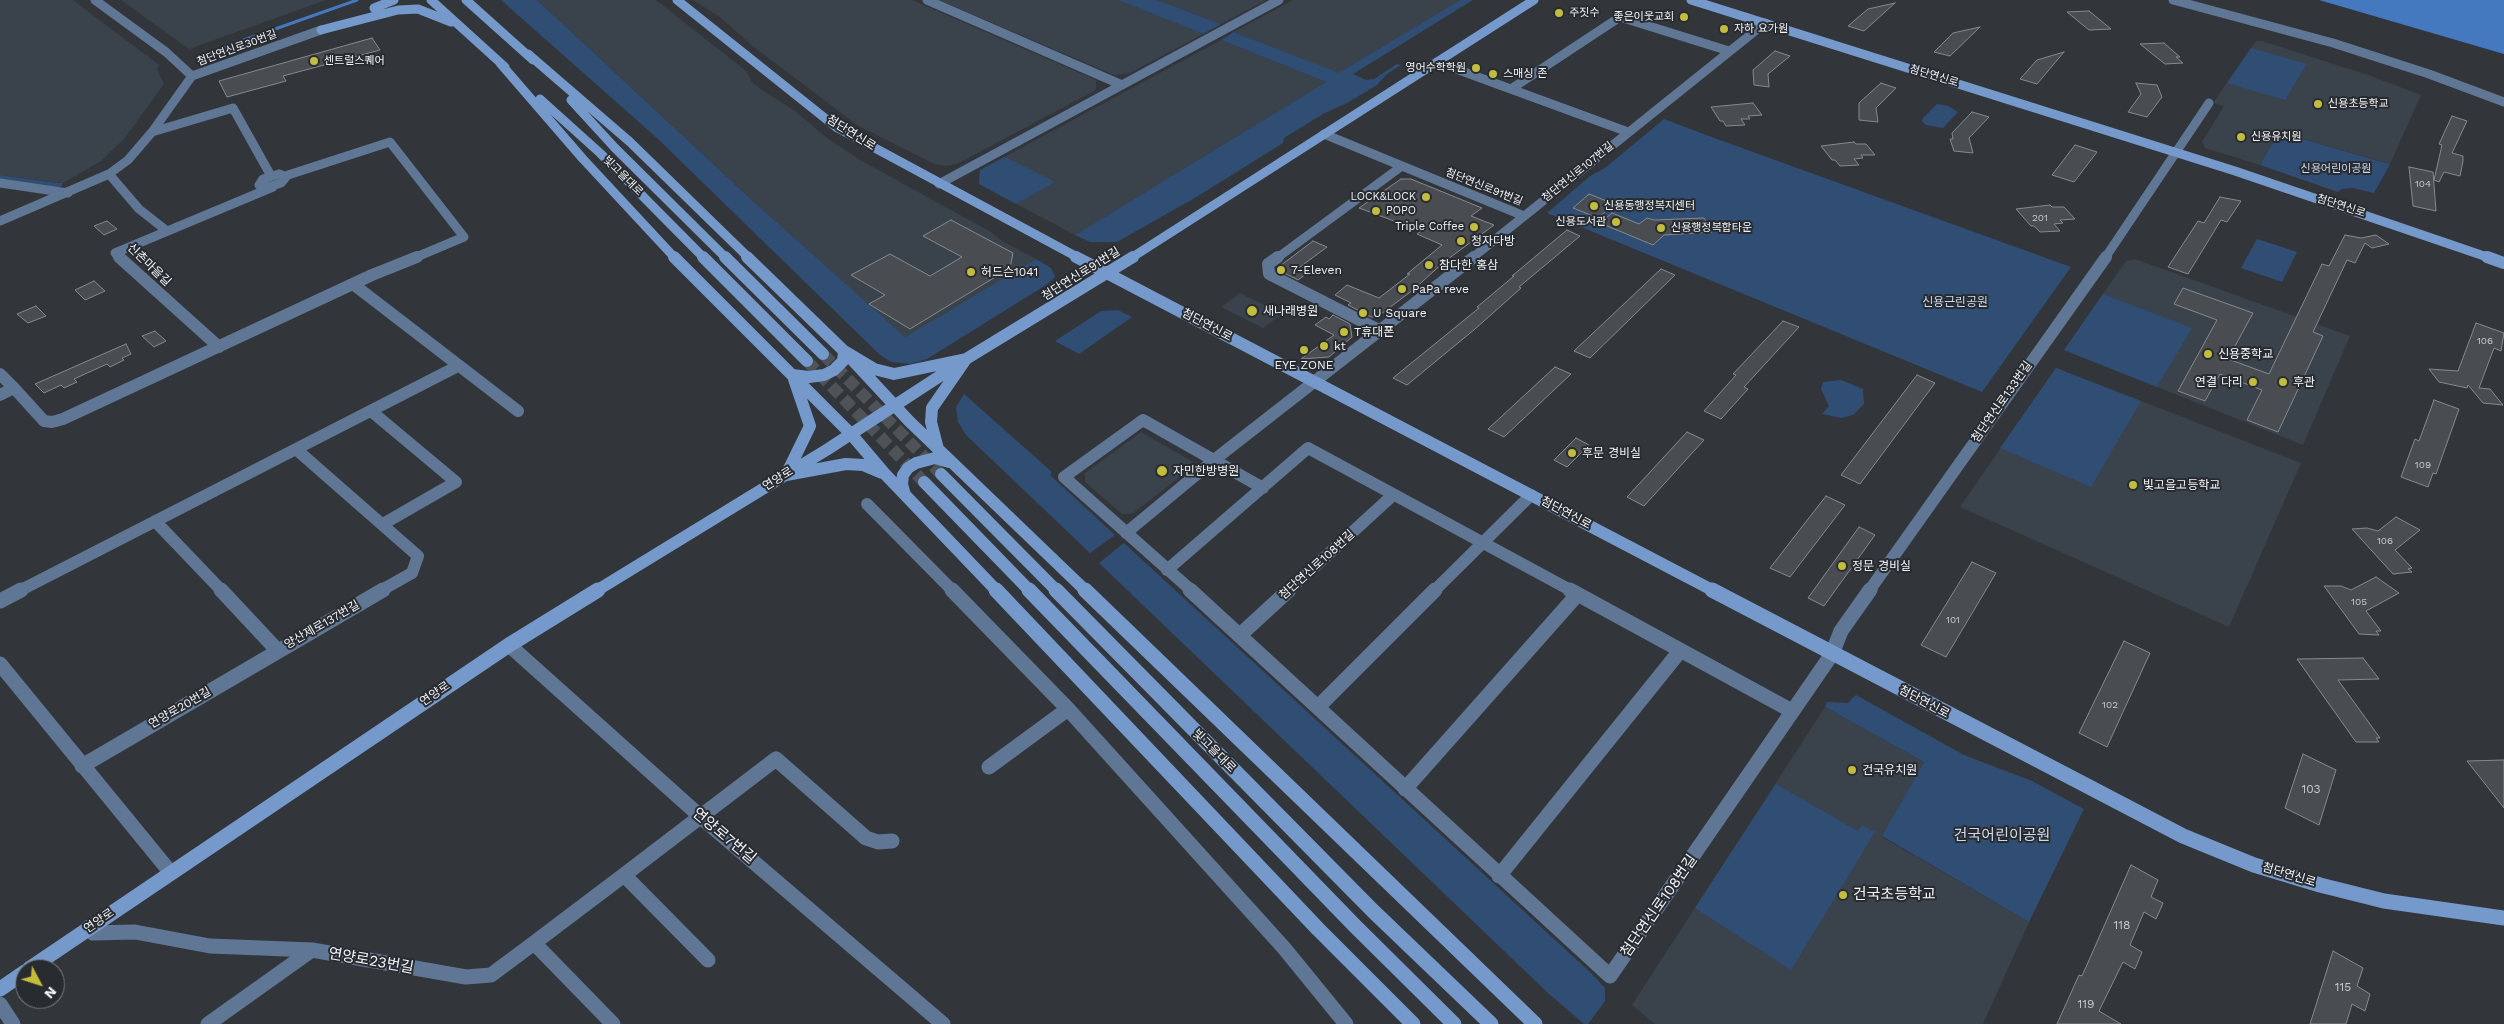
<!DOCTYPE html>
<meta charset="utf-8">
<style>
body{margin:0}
#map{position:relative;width:2504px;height:1024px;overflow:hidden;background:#32363b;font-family:"Work Sans",sans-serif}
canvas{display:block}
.north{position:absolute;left:15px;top:959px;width:50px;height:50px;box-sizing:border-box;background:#282c31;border:1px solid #797c81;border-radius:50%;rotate:130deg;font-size:14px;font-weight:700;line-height:20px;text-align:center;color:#f2f4f8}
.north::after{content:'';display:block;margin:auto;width:18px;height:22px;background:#c3bd3e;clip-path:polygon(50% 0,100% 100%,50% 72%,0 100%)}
</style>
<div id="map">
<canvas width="2504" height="1024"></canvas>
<div class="north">N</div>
</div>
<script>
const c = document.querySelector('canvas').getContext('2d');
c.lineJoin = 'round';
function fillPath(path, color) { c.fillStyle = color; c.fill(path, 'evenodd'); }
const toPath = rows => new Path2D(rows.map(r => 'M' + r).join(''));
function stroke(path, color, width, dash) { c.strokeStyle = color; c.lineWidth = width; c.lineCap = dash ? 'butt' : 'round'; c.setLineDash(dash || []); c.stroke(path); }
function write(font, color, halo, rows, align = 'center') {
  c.font = font + ' "Work Sans","Noto Sans KR",sans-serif'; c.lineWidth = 4; c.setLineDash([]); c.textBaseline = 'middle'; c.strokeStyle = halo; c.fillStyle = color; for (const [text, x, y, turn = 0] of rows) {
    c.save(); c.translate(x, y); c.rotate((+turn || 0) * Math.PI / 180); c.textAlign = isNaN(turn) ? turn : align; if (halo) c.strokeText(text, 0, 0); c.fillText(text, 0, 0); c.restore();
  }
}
const built = toPath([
 [0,0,73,0,159,65,157,69,164,84,124,139,101,161,63,183,0,175],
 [121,0,326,0,189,49],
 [537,0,656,0,746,71,752,82,765,92,795,111,827,138,860,160,991,232,1002,241,1036,259,905,338,754,202],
 [693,0,912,0,1096,80,1096,90,959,163,947,166,934,164,857,125,750,44,720,17],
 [939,0,1118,0,1203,34,1130,73,1114,75],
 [1157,0,1266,0,1221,24],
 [1293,0,1460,0,1339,74,1234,32],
 [1221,40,1326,82,1075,235,979,184,980,170],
 [2256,41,2262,41,2368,75,2421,95,2390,164,2279,132,2260,165,2205,148,2202,142,2224,106,2213,103],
 [2135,259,2350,336,2303,445,2064,350,2126,261],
 [1240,293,1282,314,1263,328,1221,307],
 [2056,368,2301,463,2229,627,1960,507],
 [1141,432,1193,462,1194,466,1132,514,1122,514,1085,482,1085,473],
 [1825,707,1924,762,1882,837,2029,922,1983,1024,1655,1024,1632,1005]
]);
const green = toPath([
 [501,0,537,0,754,202,905,337,1036,259,1051,268,1055,277,1046,285,927,359,910,364,891,362,879,354,658,139],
 [1118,0,1157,0,1221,24,1203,34],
 [1460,0,1473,0,1353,74,1366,80,1374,79,1397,64,1401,65,1387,74,1377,85,1347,103,1323,114,1284,138,1283,143,1198,196,1117,242,1090,242,1075,235,1326,82,1221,40,1234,32,1339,73],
 [2251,48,2307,64,2285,100,2227,83],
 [1937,104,1948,106,1958,112,1943,128,1926,125,1922,121,1923,118],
 [1664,119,1717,139,2071,267,1982,392,1547,213,1590,176,1605,168],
 [2279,132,2378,161,2390,164,2374,193,2353,188,2341,189,2338,192,2260,165],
 [1005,157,1055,182,1016,204,979,184,980,170],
 [0,175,59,183,63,183,61,187,53,188,0,181],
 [2257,239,2297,252,2282,282,2241,268],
 [2103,294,2192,328,2157,387,2064,350],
 [1118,310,1132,317,1079,354,1055,341,1101,311],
 [2056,368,2141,401,2091,487,2000,448],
 [1841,380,1863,389,1864,404,1853,415,1841,418,1822,414,1829,406,1821,389,1823,382],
 [964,394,1052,472,1050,475,1115,535,1090,553,966,435,958,422,956,407],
 [1124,543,1591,973,1605,988,1605,1001,1588,1024,1584,1024,1548,993,1099,563],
 [1856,695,1964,755,2032,781,2084,809,2029,922,1882,836,1924,762,1825,707,1827,702,1848,703],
 [1776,784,1858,831,1862,825,1875,832,1791,970,1695,908]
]);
const water = toPath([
 [2319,0,2504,0,2504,54]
]);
const stream = toPath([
 [207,57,227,46,357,0]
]);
const building = toPath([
 [1895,3,1864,31,1848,26,1868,9,1895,3],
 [2089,11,2111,29,2089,30,2067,12,2089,11],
 [1980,27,1950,56,1934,52,1953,33,1980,27],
 [372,38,380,50,283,76,286,81,227,97,219,81,372,38],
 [2164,43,2180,57,2176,57,2183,63,2165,64,2140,44,2164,43],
 [1775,51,1790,56,1768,74,1769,87,1754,85,1753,70,1775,51],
 [2064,52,2037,84,2020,79,2037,60,2064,52],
 [1881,83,1896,88,1876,108,1878,122,1859,120,1859,103,1881,83],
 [2136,83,2157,85,2162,97,2147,117,2128,112,2141,94,2136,83],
 [1753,103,1762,115,1748,116,1750,119,1741,119,1745,125,1726,126,1723,121,1720,121,1711,107,1753,103],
 [1972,112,1989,117,1969,138,1973,153,1954,151,1950,139,1953,139,1952,133,1972,112],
 [2452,116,2467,121,2452,153,2463,156,2463,161,2460,176,2444,172,2439,182,2434,180,2442,145,2439,144,2452,116],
 [1854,142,1856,144,1866,144,1875,155,1861,155,1863,158,1854,159,1859,165,1840,166,1835,160,1832,160,1821,146,1854,142],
 [2075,145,2097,152,2074,182,2052,175,2075,145],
 [2409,167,2433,172,2436,211,2413,206,2409,167],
 [1401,179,1411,179,1482,208,1471,216,1494,225,1444,262,1413,290,1377,317,1371,317,1348,305,1351,303,1335,295,1347,285,1379,298,1410,274,1407,274,1442,245,1417,234,1421,231,1359,208,1401,179],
 [1589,194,1614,204,1598,218,1573,208,1589,194],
 [2220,197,2241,201,2227,222,2221,220,2188,274,2168,267,2198,221,2204,223,2220,197],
 [2050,205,2052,207,2064,207,2075,219,2060,220,2063,223,2054,224,2060,231,2040,232,2034,226,2031,226,2016,209,2050,205],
 [1612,213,1639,224,1647,218,1654,220,1704,218,1712,232,1664,235,1653,245,1600,223,1612,213],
 [951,220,1013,253,1010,268,910,329,869,304,885,295,851,275,890,254,930,276,962,257,923,236,951,220],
 [107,221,117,229,104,235,94,226,107,221],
 [1567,230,1580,236,1519,287,1521,288,1475,329,1407,385,1393,378,1479,308,1477,307,1514,276,1512,276,1567,230],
 [2345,235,2361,238,2376,235,2389,244,2372,248,2365,243,2355,263,2347,260,2313,332,2323,336,2278,432,2247,420,2262,390,2220,374,2205,401,2178,391,2217,320,2174,304,2183,288,2253,313,2228,359,2269,374,2322,264,2329,266,2345,235],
 [1313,241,1327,247,1296,270,1306,274,1298,280,1276,269,1313,241],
 [1661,269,1675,275,1590,358,1574,351,1661,269],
 [94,281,105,291,85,300,75,290,94,281],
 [36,306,46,316,28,323,17,314,36,306],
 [1333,315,1350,324,1352,337,1329,357,1301,359,1334,335,1315,325,1326,317,1329,319,1333,315],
 [1783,321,1799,327,1744,387,1748,389,1721,419,1704,411,1736,375,1733,374,1783,321],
 [2476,323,2504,333,2501,351,2494,348,2479,388,2490,389,2503,405,2483,403,2468,385,2467,388,2439,382,2429,369,2458,371,2476,323],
 [155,331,166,341,154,347,142,336,155,331],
 [126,344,131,354,122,358,124,360,110,367,107,364,74,379,77,382,64,388,61,385,44,393,35,384,126,344],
 [1555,367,1571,374,1504,437,1488,429,1555,367],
 [1917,375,1935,383,1860,484,1841,475,1917,375],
 [2434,400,2459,409,2436,474,2433,473,2428,487,2401,477,2415,439,2419,441,2434,400],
 [1687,432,1704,440,1644,506,1627,497,1687,432],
 [1576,438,1589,445,1567,467,1554,460,1576,438],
 [1826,496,1845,505,1790,577,1770,568,1826,496],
 [2396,517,2420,530,2395,550,2412,568,2408,569,2412,572,2393,574,2352,529,2367,528,2378,531,2396,517],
 [1859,527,1875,535,1824,606,1808,598,1859,527],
 [1972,562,1996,573,1946,657,1921,645,1972,562],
 [2376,577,2399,593,2366,611,2381,631,2376,631,2379,635,2359,634,2324,586,2341,586,2351,590,2376,577],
 [2124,641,2150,653,2107,747,2079,733,2124,641],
 [2363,658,2379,679,2338,680,2380,738,2376,738,2379,742,2356,742,2297,659,2363,658],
 [2303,754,2336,770,2319,825,2285,808,2303,754],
 [2504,760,2504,808,2467,761,2504,760],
 [2131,865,2158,880,2151,897,2163,903,2156,919,2144,912,2130,945,2142,952,2135,969,2123,962,2099,1011,2121,1024,2057,1024,2079,975,2082,976,2131,865],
 [2333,951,2363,968,2357,986,2370,994,2365,1011,2352,1004,2346,1024,2310,1024,2333,951]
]);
const secondaryTunnel = toPath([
 [823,354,941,474],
 [807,361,924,482]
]);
const streetFar2 = toPath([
 [95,0,166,52,192,76,321,30],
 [927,0,1122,85],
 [2173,0,2333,43,2429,74,2504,102],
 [1437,62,1628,132],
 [1511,89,1620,17,1729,51],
 [152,132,233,108,271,176],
 [1324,134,1524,216],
 [109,174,139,209,167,231],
 [279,174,286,177,281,183,268,187,259,185,263,179,279,174],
 [285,176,390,142,464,237,414,258],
 [0,183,68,193],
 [939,184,1279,0],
 [0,221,109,174,128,160,152,132,192,76],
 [120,258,115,253,273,187],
 [1277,258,1402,166],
 [1472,258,1765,23],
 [2105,258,2209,103]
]);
const streetFar1 = toPath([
 [119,257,219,347],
 [1278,257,1268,264,1269,274,1381,331],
 [353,284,518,411],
 [0,374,14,388,0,395],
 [14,388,44,421,52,422,63,419,372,275,417,257],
 [371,411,456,482,383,524],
 [297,450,418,556,412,573,380,591],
 [867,504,953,591],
 [155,521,222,591],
 [1126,533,1214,460,1474,257],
 [1167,570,1308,448,1572,591],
 [19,591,458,366],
 [1192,591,1064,477,1143,420,1263,488],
 [1288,591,1393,495],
 [1434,591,1531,495],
 [1869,591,2106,257]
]);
const street = toPath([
 [221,590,278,651],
 [952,590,1068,709,1284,948,1346,1024],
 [1190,590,1610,976,1832,654,1841,631,1870,590],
 [1570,590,1792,711],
 [0,601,21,590],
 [1240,635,1289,590],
 [509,645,701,817,943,1024],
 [0,664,171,873],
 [1318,707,1435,590],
 [82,766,383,590],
 [989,767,1068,709],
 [1405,789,1577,595],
 [1499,876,1680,651],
 [89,927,93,933,135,932,210,946,312,950,466,977,491,975,534,943,613,1024],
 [534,943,624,875],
 [708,960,624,875,776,759,866,838,878,842,892,841],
 [0,1004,13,1024],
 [208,1024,312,950]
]);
const secondaryFar2 = toPath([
 [431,0,505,67],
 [466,0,533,60],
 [677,0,836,127,1079,258],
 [1691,0,2235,171,2490,258],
 [374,8,394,0],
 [321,30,398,10,418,9,451,22],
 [528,54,630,142,749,258],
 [500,63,583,159,675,258],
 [540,99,600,153,704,258],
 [571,100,615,148,726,258],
 [1131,258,1534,0]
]);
const secondaryFar1 = toPath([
 [674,257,851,434,885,474,997,591],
 [703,257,807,361],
 [725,257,823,354],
 [747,257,844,351,909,421,1086,591],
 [1076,257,1714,591],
 [2487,257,2504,263],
 [792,375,809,377,824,375,834,370,843,361,844,351,874,369,894,374,966,359,932,408,931,422,938,449],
 [794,379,810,426,786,475,846,464,863,465,882,473],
 [941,474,1057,591],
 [924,482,1030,591],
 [905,495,902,484,903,475,908,468,916,463,935,458,949,462],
 [596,591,828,449,966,359,1133,257]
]);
const secondary = toPath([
 [996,590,1318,929,1413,1024],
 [1029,590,1355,926,1454,1024],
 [1056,590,1373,911,1491,1024],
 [1085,590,1535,1024],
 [1712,590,2183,836,2254,865,2320,885,2384,901,2504,918],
 [29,969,509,645,598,590],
 [0,989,25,972]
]);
const markers = [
 [1559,13,5,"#c3bd3e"],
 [1684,17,5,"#c3bd3e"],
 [1724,29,5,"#c3bd3e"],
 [314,61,5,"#c3bd3e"],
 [1476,68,5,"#c3bd3e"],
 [1493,74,5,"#c3bd3e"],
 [2318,104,5,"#c3bd3e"],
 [2241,137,5,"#c3bd3e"],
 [1426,197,5,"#c3bd3e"],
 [1594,206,5,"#c3bd3e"],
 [1376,211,5,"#c3bd3e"],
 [1616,222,5,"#c3bd3e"],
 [1474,227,5,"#c3bd3e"],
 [1661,228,5,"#c3bd3e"],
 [1461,241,5,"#c3bd3e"],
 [1429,265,5,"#c3bd3e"],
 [1281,270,5,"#c3bd3e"],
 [971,272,5,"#c3bd3e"],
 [1402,289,5,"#c3bd3e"],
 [1252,311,6,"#c3bd3e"],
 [1363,313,5,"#c3bd3e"],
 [1344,332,5,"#c3bd3e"],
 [1324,346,5,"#c3bd3e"],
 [1304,350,5,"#c3bd3e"],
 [2208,354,5,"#c3bd3e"],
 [2253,382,5,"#c3bd3e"],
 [2283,382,5,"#c3bd3e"],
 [1572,453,5,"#c3bd3e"],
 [1162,471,6,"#c3bd3e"],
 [2133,485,5,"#c3bd3e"],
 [1842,566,5,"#c3bd3e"],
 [1852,770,5,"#c3bd3e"],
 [1843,895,5,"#c3bd3e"]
];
const numberNames = [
 ["104",2423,184],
 ["201",2040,218],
 ["106",2485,341],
 ["109",2423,465],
 ["106",2385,541],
 ["105",2359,602],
 ["101",1953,620],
 ["102",2110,705]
];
const farPoinames = [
 ["주짓수",1569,13],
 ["좋은이웃교회",1674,17,"right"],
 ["자하 요가원",1734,29],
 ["센트럴스퀘어",324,61],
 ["영어수학학원",1466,68,"right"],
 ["스매싱 존",1503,74],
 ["신용초등학교",2328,104],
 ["신용유치원",2251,137],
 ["LOCK&LOCK",1416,197,"right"],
 ["신용동행정복지센터",1604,206],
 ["POPO",1386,211],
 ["신용도서관",1606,222,"right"],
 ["Triple Coffee",1464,227,"right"],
 ["신용행정복합타운",1671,228]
];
const farStreetnames = [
 ["첨단연신로30번길",237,48,-20],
 ["첨단연신로",1934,76,17],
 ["첨단연신로107번길",1578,172,-39],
 ["빛고을대로",623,176,45],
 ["첨단연신로91번길",1484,187,22],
 ["첨단연신로",2341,206,18]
];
const farParknames = [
 ["신용어린이공원",2336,169]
];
const streetNames = [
 ["첨단연신로",851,133,32],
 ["신촌마을길",149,265,44],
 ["첨단연신로91번길",1081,274,-32],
 ["첨단연신로",1207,325,28],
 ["첨단연신로133번길",2002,402,-55],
 ["연양로",778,479,-32],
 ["첨단연신로",1566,513,28],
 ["첨단연신로108번길",1317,565,-42],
 ["양산제로137번길",322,625,-30],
 ["연양로",435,694,-34],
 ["첨단연신로",1924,702,28],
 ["연양로20번길",180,708,-30],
 ["빛고을대로",1214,751,45],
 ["첨단연신로",2289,875,17],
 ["연양로",99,921,-34]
];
const poiNames = [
 ["청자다방",1471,241],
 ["참다한 홍삼",1439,265],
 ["7-Eleven",1291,270],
 ["허드슨1041",981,272],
 ["PaPa reve",1412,289],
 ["새나래병원",1263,311],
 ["U Square",1373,313],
 ["T휴대폰",1354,332],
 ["kt",1334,346],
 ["신용중학교",2218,354],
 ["EYE ZONE",1304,365,"center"],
 ["연결 다리",2243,382,"right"],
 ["후관",2293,382],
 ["후문 경비실",1582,453],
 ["자민한방병원",1173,471],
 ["빛고을고등학교",2143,485],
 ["정문 경비실",1852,566],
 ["건국유치원",1862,770]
];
const parkNames = [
 ["신용근린공원",1955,302]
];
const nearNumbernames = [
 ["103",2311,789],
 ["118",2122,925],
 ["115",2343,987],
 ["119",2086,1004]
];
const nearStreetnames = [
 ["연양로7번길",724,836,40],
 ["첨단연신로108번길",1659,906,-55],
 ["연양로23번길",371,961,10]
];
const nearParknames = [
 ["건국어린이공원",2002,836]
];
const nearPoinames = [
 ["건국초등학교",1853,895]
];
fillPath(built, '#3a424c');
fillPath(green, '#304d74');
fillPath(water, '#4478bf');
stroke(stream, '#4478bf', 3);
fillPath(building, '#494d52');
stroke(building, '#858a90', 1);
stroke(secondaryTunnel, '#4f5257', 12, [12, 5.5]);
stroke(streetFar2, '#5f7695', 9);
stroke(streetFar1, '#5f7695', 12);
stroke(street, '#5f7695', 15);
stroke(secondaryFar2, '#7599ca', 9);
stroke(secondaryFar1, '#7599ca', 12);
stroke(secondary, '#7599ca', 15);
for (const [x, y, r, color] of markers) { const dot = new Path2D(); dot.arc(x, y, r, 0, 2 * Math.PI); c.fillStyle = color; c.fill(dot); stroke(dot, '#282c31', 2); }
write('10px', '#c8cace', null, numberNames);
write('11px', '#f2f4f8', '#282c31', farPoinames, 'left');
write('11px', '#f2f4f8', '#282c31', farStreetnames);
write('11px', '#cad8eb', '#282c31', farParknames);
write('12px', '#f2f4f8', '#282c31', streetNames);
write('12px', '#f2f4f8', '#282c31', poiNames, 'left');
write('12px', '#cad8eb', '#282c31', parkNames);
write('12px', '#c8cace', null, nearNumbernames);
write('15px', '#f2f4f8', '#282c31', nearStreetnames);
write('15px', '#cad8eb', '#282c31', nearParknames);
write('15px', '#f2f4f8', '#282c31', nearPoinames, 'left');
</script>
